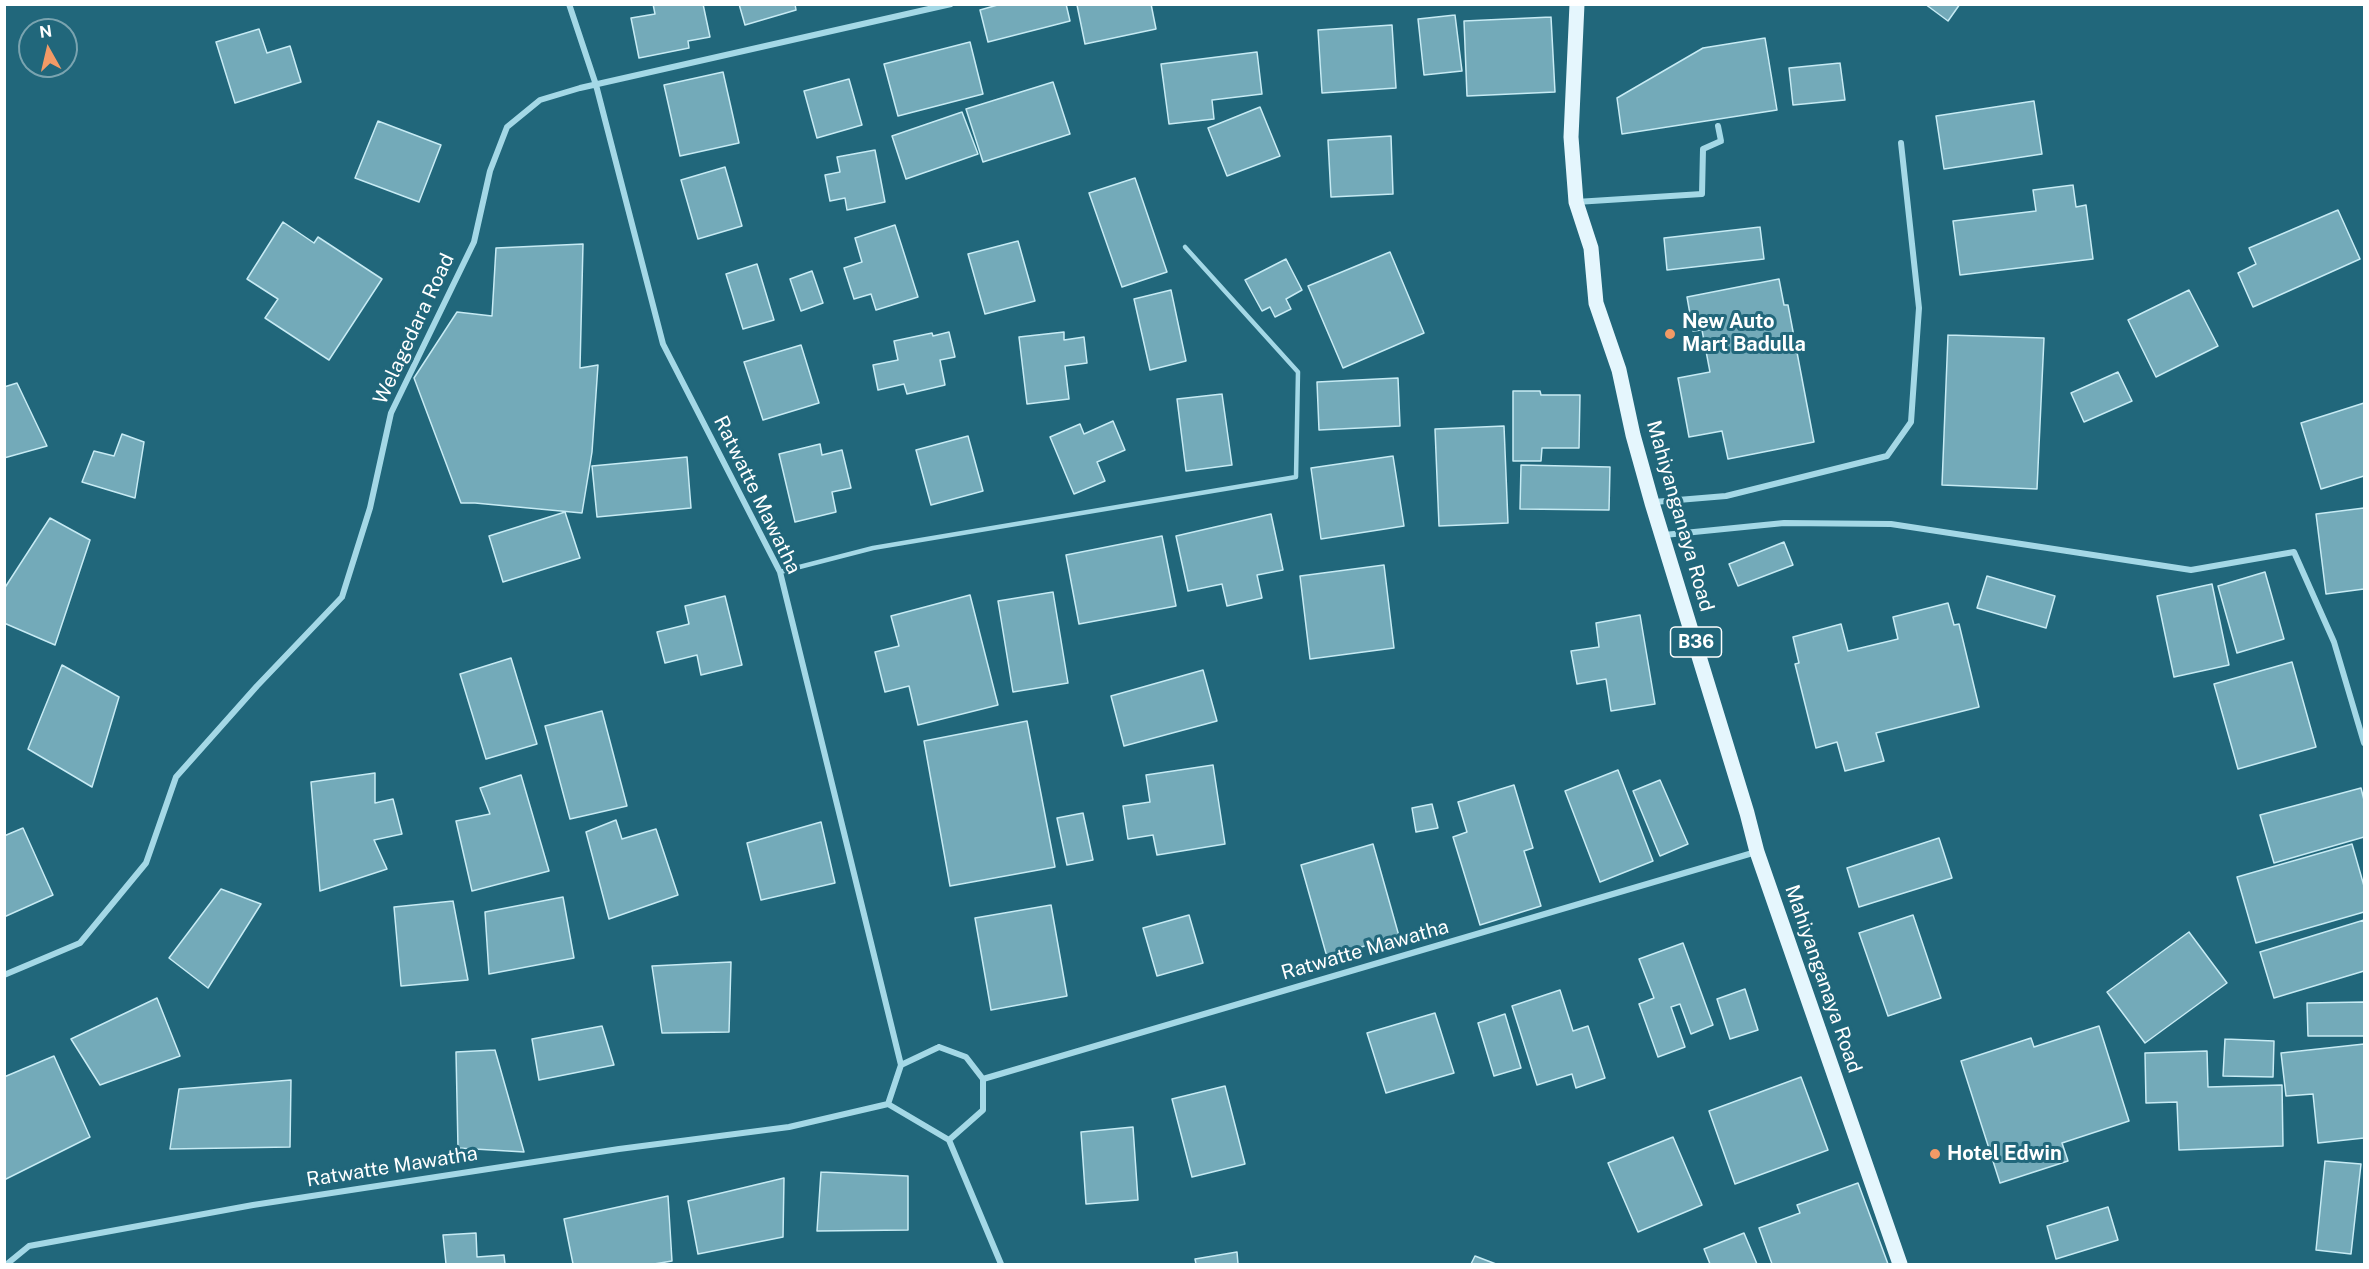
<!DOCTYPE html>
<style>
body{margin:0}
#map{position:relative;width:2369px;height:1269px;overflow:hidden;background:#21677b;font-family:"Public Sans",sans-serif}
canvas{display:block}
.frame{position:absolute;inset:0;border:6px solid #fff;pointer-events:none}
.north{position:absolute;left:18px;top:18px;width:60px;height:60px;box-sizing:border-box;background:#21677b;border:2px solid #7aa4b0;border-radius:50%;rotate:352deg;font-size:16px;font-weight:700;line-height:24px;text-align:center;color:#fff}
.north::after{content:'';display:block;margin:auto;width:21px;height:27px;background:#f29a66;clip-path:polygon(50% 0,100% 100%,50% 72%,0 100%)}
</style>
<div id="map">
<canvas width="2369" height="1269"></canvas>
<div class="frame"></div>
<div class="north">N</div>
</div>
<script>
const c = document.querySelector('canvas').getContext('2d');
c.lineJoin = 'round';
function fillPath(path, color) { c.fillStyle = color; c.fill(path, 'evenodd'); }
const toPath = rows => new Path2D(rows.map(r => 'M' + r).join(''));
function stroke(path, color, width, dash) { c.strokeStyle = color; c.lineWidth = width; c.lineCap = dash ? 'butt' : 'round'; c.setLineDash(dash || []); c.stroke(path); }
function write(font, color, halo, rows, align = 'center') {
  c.font = font + ' "Public Sans",sans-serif'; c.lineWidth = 6; c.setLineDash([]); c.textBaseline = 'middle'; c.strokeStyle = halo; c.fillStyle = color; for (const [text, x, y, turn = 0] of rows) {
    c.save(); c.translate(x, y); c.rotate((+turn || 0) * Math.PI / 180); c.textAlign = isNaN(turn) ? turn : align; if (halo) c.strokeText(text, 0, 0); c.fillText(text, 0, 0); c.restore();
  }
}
const building = toPath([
 [653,4,703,4,710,37,688,41,689,48,639,58,631,18,655,14,653,4],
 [739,4,795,4,796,10,745,25,739,4],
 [1001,4,1066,4,1070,21,988,42,980,10,1001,4],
 [1151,4,1156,29,1085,44,1077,5,1151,4],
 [1925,4,1960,4,1948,21,1925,4],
 [1455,15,1462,71,1424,75,1418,19,1455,15],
 [1551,17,1555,92,1467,96,1464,21,1551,17],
 [1392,25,1396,88,1322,93,1318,30,1392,25],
 [259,29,267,53,290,46,301,82,235,103,216,42,259,29],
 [1765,38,1777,110,1622,134,1617,98,1703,48,1765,38],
 [970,42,983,94,898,116,884,64,970,42],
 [1257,52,1262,94,1212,100,1214,119,1169,124,1161,64,1257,52],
 [1840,63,1845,100,1793,105,1789,68,1840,63],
 [723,72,739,143,680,156,664,85,723,72],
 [849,79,862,125,817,138,804,91,849,79],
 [1053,82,1070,134,983,162,966,109,1053,82],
 [2034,101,2042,154,1944,169,1936,116,2034,101],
 [1260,107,1280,156,1227,176,1208,128,1260,107],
 [962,112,978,154,906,179,892,136,962,112],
 [378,121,441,145,419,202,355,178,378,121],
 [1391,136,1393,194,1331,197,1328,140,1391,136],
 [875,150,885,202,847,210,845,198,830,201,825,175,840,172,837,157,875,150],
 [725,167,742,226,698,239,681,180,725,167],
 [1135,178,1167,272,1122,287,1089,193,1135,178],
 [2073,185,2076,207,2086,205,2093,259,1960,275,1953,221,2036,211,2033,190,2073,185],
 [2338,210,2360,259,2253,307,2238,273,2256,264,2249,248,2338,210],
 [283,222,314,243,318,237,382,279,329,360,265,318,278,299,247,279,283,222],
 [895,225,918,297,876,310,871,294,854,299,844,268,862,262,855,238,895,225],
 [1760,227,1764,259,1667,270,1664,238,1760,227],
 [1018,241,1035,301,985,314,968,254,1018,241],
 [583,244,580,368,598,365,592,452,582,513,475,503,461,503,414,378,457,312,492,316,496,248,583,244],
 [1390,252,1424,333,1343,368,1308,286,1390,252],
 [1286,259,1302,290,1286,299,1291,309,1275,317,1270,307,1262,311,1245,280,1286,259],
 [757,264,774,320,743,329,726,274,757,264],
 [812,271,823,303,801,311,790,279,812,271],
 [1779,279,1784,305,1788,305,1814,442,1728,459,1722,431,1689,437,1678,378,1710,372,1702,330,1693,331,1687,297,1779,279],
 [1171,290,1186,361,1150,370,1134,299,1171,290],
 [2189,290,2218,346,2156,377,2128,320,2189,290],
 [949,332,955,357,940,360,945,385,907,394,904,384,878,390,873,365,898,360,894,341,932,333,933,336,949,332],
 [1064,332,1064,340,1084,337,1087,363,1065,366,1069,399,1027,404,1019,337,1064,332],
 [1948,335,2044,338,2037,489,1942,485,1948,335],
 [801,345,819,403,763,420,744,362,801,345],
 [2118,372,2132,401,2084,422,2071,393,2118,372],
 [1398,378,1400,426,1319,430,1317,382,1398,378],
 [17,383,47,446,4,458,4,387,17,383],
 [1513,391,1540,391,1541,395,1580,395,1579,448,1542,448,1541,461,1513,461,1513,391],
 [1222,394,1232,465,1186,471,1177,399,1222,394],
 [2364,403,2364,476,2321,489,2301,423,2364,403],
 [1113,421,1125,450,1097,462,1105,481,1074,494,1050,437,1080,424,1084,434,1113,421],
 [1504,426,1508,523,1439,526,1435,429,1504,426],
 [122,434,144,442,135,498,82,482,94,451,114,456,122,434],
 [968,436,983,491,931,505,916,450,968,436],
 [820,444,822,455,842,450,851,488,832,492,836,512,795,522,779,454,820,444],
 [1393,456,1404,526,1321,539,1311,468,1393,456],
 [687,457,691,508,597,517,592,466,687,457],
 [1521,465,1610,467,1609,510,1520,509,1521,465],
 [2364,508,2364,589,2326,594,2316,514,2364,508],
 [565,512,580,558,503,582,489,536,565,512],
 [1271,514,1283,570,1257,575,1262,598,1227,606,1222,584,1188,591,1176,536,1271,514],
 [50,518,90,540,55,645,4,623,4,589,50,518],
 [1162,536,1176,606,1079,624,1066,555,1162,536],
 [1784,542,1793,565,1738,586,1729,564,1784,542],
 [1384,565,1394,648,1310,659,1300,576,1384,565],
 [2265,572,2284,639,2237,653,2218,586,2265,572],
 [1987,576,2055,596,2046,628,1977,608,1987,576],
 [2212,584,2229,665,2174,677,2157,596,2212,584],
 [1053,592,1068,683,1013,692,998,601,1053,592],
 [970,595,998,705,918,725,909,686,885,692,875,652,899,646,891,616,970,595],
 [725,596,742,665,701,675,697,655,665,663,657,632,689,624,685,606,725,596],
 [1948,603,1954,625,1959,624,1979,707,1876,733,1884,761,1845,771,1837,742,1816,748,1795,664,1799,663,1793,637,1841,624,1848,651,1898,639,1893,617,1948,603],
 [1640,615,1655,704,1611,711,1606,679,1577,684,1571,651,1599,647,1596,623,1640,615],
 [511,658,537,744,486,759,460,674,511,658],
 [2292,662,2316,747,2238,769,2214,684,2292,662],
 [62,665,119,697,92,787,28,749,62,665],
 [1203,670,1217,721,1124,746,1111,696,1203,670],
 [602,711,627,806,570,819,545,726,602,711],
 [1027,721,1055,867,950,886,924,741,1027,721],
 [1213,765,1225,844,1157,855,1153,835,1128,839,1123,806,1150,802,1146,775,1213,765],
 [1618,770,1653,861,1600,882,1565,791,1618,770],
 [375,773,375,803,393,799,402,834,374,840,387,869,320,891,311,782,375,773],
 [521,775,549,871,472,891,456,821,490,814,480,788,521,775],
 [1660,780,1688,844,1660,856,1633,791,1660,780],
 [1514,785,1533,848,1524,851,1541,906,1480,925,1453,837,1467,832,1458,802,1514,785],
 [2361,788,2364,800,2364,837,2274,863,2260,815,2361,788],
 [1432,804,1438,828,1416,832,1412,808,1432,804],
 [1083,813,1093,860,1067,865,1057,818,1083,813],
 [616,820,622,839,656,829,678,895,609,919,586,832,616,820],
 [821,822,835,883,761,900,747,843,821,822],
 [23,828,53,895,4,917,4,836,23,828],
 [1939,838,1952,878,1859,907,1847,868,1939,838],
 [1373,844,1399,936,1327,957,1301,865,1373,844],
 [2352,844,2364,886,2364,912,2256,943,2237,877,2352,844],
 [221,889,261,904,208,988,169,958,221,889],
 [563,897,574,958,489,974,485,912,563,897],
 [453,901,468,980,401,986,394,907,453,901],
 [1051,905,1067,996,991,1010,975,918,1051,905],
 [1189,915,1203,963,1157,976,1143,928,1189,915],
 [1913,915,1941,998,1888,1016,1859,933,1913,915],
 [2364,920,2364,971,2274,998,2260,952,2364,920],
 [2189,932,2227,983,2145,1043,2107,992,2189,932],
 [1683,943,1713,1025,1691,1034,1680,1004,1671,1007,1685,1047,1658,1057,1639,1004,1654,998,1639,959,1683,943],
 [731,962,729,1032,662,1033,652,966,731,962],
 [1745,989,1758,1030,1730,1039,1717,999,1745,989],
 [1560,990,1573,1031,1588,1026,1605,1078,1576,1088,1572,1074,1537,1085,1512,1006,1560,990],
 [157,998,180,1056,100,1085,71,1039,157,998],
 [2364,1002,2364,1036,2308,1036,2307,1003,2364,1002],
 [1435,1013,1454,1073,1386,1093,1367,1033,1435,1013],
 [1505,1014,1521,1068,1494,1076,1478,1023,1505,1014],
 [602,1026,614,1065,539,1080,532,1039,602,1026],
 [2099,1026,2129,1121,2062,1143,2068,1161,2000,1183,1961,1061,2031,1038,2034,1047,2099,1026],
 [2225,1039,2274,1041,2273,1077,2223,1076,2225,1039],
 [2364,1044,2364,1138,2318,1143,2313,1094,2286,1096,2281,1053,2364,1044],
 [495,1050,524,1152,458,1148,456,1052,495,1050],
 [2207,1051,2208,1087,2282,1085,2283,1146,2179,1150,2177,1102,2146,1103,2145,1053,2207,1051],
 [54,1056,90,1137,4,1180,4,1077,54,1056],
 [1801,1077,1828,1150,1735,1184,1709,1111,1801,1077],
 [291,1080,290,1147,170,1149,179,1089,291,1080],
 [1225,1086,1245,1164,1192,1177,1172,1099,1225,1086],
 [1133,1127,1138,1200,1086,1204,1081,1132,1133,1127],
 [1673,1137,1702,1205,1638,1232,1608,1163,1673,1137],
 [2325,1161,2361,1164,2351,1254,2316,1250,2325,1161],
 [821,1172,908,1176,908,1230,817,1231,821,1172],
 [784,1178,783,1237,698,1254,688,1201,784,1178],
 [1858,1183,1888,1264,1772,1264,1759,1228,1800,1213,1797,1205,1858,1183],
 [668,1196,672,1261,654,1264,573,1264,564,1219,668,1196],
 [2108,1207,2118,1240,2056,1259,2047,1226,2108,1207],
 [476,1233,477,1257,504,1255,505,1264,446,1264,443,1235,476,1233],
 [1744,1233,1757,1264,1710,1264,1704,1249,1744,1233],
 [1237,1252,1238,1264,1196,1264,1195,1259,1237,1252],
 [1475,1256,1496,1264,1471,1264,1475,1256]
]);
const service = toPath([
 [780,572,873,548,1296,477,1298,372,1185,247]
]);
const minor = toPath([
 [569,4,596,85,663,344,780,572,901,1065],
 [1576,202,1702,194,1703,149,1721,141,1718,126],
 [1654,502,1726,496,1887,456,1911,422,1919,308,1901,143],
 [1664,535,1784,523,1891,524,2191,570,2294,552,2334,642,2364,743],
 [4,975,80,943,146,863,176,777,257,686,342,597,370,508,391,413,474,242,490,171,507,127,540,100,580,88,951,4],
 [939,1047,966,1057,983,1079,983,1110,949,1140,888,1104,901,1065,939,1047],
 [983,1079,1756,852],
 [949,1140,1001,1264],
 [7,1264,29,1246,253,1205,619,1149,789,1127,888,1104]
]);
const primary = toPath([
 [1577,4,1571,137,1576,202,1591,248,1596,303,1619,370,1633,435,1652,503,1747,813,1757,852,1900,1264]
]);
const markers = [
 [1670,334,6,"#f29a66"],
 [1935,1154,6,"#f29a66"]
];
const shields = [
 [1696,642,51]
];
const shieldNames = [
 ["B36",1696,642]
];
const poiNames = [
 ["New Auto",1682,322],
 ["Mart Badulla",1682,345],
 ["Hotel Edwin",1947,1154]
];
const streetNames = [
 ["Welagedara Road",414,329,-65],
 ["Ratwatte Mawatha",757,495,64],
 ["Mahiyanganaya Road",1680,516,74],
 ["Ratwatte Mawatha",1365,950,-16],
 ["Mahiyanganaya Road",1823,979,71],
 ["Ratwatte Mawatha",392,1167,-9]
];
fillPath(building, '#73aab9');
stroke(building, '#c7ebf4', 1.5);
stroke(service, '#a4d8e6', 4.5);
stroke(minor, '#a4d8e6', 6);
stroke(primary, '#e5f6fd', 15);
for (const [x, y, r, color] of markers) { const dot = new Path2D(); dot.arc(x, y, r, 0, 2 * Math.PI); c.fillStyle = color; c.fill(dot); stroke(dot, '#21677b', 2); }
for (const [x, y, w] of shields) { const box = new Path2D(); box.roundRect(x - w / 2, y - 15, w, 30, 4.5); c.fillStyle = '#21677b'; c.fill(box); stroke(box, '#fff', 1.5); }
write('bold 18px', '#fff', null, shieldNames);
write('bold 20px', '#fff', '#21677b', poiNames, 'left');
write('20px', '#fff', '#21677b', streetNames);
</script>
